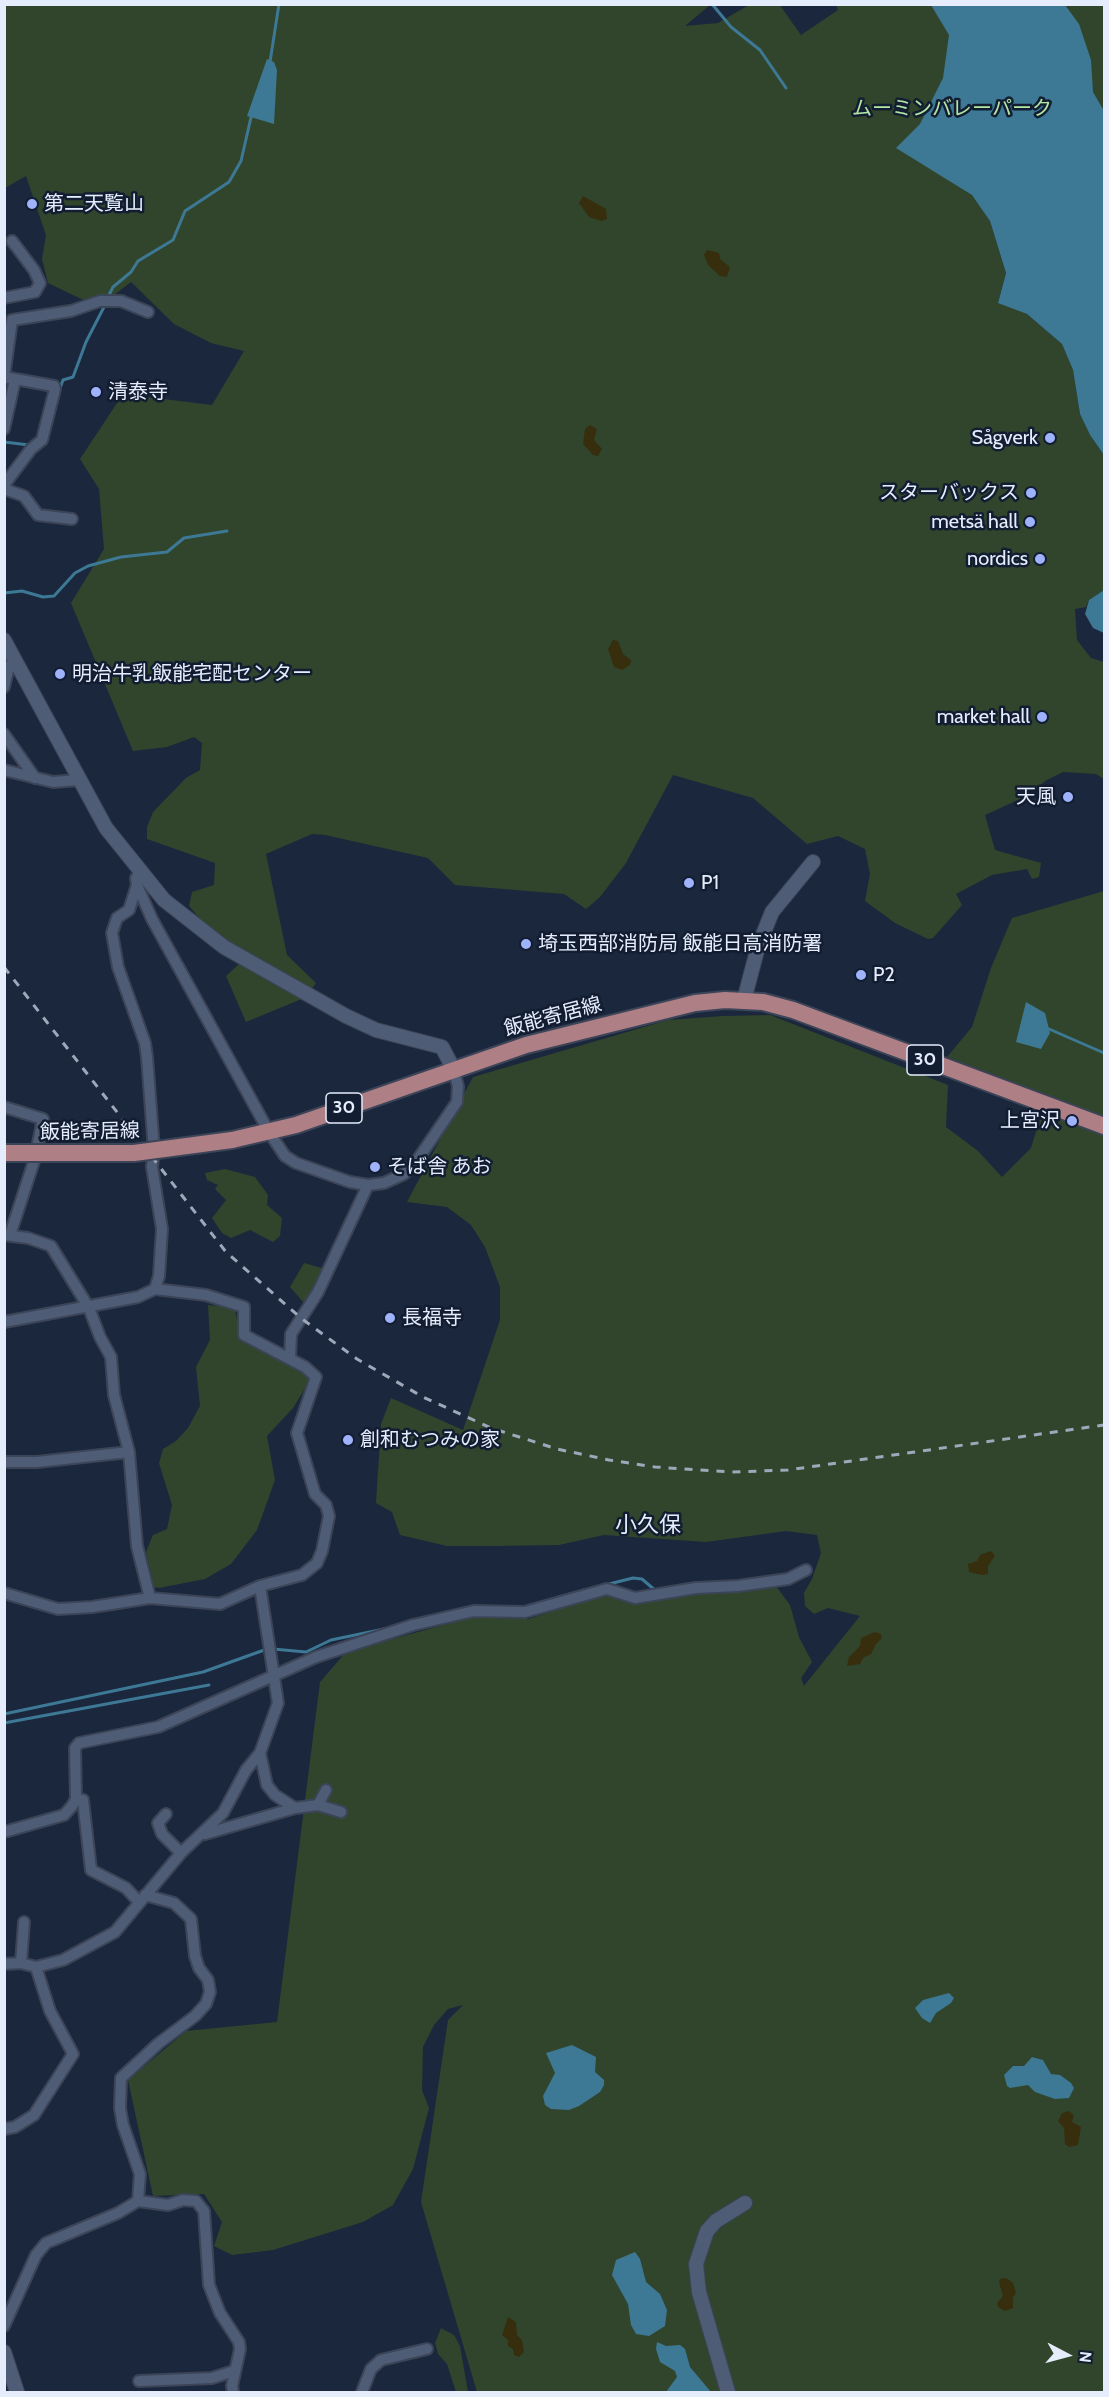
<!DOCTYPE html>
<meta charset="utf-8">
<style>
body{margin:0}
#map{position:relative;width:1109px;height:2397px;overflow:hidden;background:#1b273d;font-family:Cabin,sans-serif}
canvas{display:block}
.frame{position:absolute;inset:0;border:6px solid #e5edfd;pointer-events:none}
.north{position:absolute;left:1037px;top:2325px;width:60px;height:60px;-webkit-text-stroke:4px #121d32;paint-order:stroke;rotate:96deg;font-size:16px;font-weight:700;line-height:24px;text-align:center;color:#e5edfd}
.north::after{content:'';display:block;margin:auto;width:21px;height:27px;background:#e5edfd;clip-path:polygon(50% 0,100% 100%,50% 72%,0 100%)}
</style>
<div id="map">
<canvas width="1109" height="2397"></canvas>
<div class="frame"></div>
<div class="north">N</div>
</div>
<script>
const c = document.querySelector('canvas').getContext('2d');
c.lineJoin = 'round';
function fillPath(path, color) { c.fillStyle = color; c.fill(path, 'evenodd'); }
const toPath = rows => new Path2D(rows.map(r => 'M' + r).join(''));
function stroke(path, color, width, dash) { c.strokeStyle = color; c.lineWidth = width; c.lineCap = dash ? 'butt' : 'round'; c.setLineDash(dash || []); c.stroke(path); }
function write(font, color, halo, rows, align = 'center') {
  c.font = font + ' Cabin,"Noto Sans JP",sans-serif'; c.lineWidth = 5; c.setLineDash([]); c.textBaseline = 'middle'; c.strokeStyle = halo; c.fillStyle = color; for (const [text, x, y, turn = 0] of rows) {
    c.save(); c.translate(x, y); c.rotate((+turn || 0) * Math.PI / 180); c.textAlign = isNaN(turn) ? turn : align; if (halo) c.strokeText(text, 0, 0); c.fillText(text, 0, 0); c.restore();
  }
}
const green = toPath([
 [779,4,801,35,838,10,836,5,1104,5,1104,141,984,211,990,221,1006,273,998,302,1027,314,1062,344,1073,370,1080,414,1090,435,1104,455,1104,590,1089,600,1086,607,1075,609,1077,640,1091,658,1104,662,1104,779,1096,774,1063,772,1045,781,1031,794,985,815,995,850,1041,863,1039,877,1032,879,1027,869,992,875,956,894,962,905,933,938,928,939,895,923,865,901,870,874,865,849,838,836,807,844,753,798,673,775,626,863,600,897,586,909,564,894,455,885,428,858,325,835,312,834,266,854,287,955,316,983,304,998,246,1022,226,976,239,964,189,906,192,892,214,885,215,863,147,839,147,827,153,812,186,778,200,770,202,743,194,737,167,747,133,751,71,603,104,549,99,489,80,459,123,394,212,405,244,351,211,343,174,324,131,282,98,307,48,283,42,259,46,235,26,176,5,188,4,5,710,5,685,26,718,23,749,5],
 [1104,891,1104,2392,477,2392,421,2202,448,2020,463,2005,448,2009,434,2025,423,2047,422,2090,429,2108,413,2169,393,2205,363,2222,273,2250,232,2255,214,2246,222,2222,204,2194,153,2196,128,2080,186,2031,277,2022,320,1682,346,1652,472,1617,529,1619,590,1598,609,1596,621,1601,640,1603,770,1578,790,1605,799,1637,812,1662,801,1678,804,1686,860,1616,828,1608,814,1614,805,1606,804,1593,812,1579,821,1553,817,1535,786,1531,706,1542,604,1535,559,1545,494,1546,447,1546,400,1535,392,1512,376,1503,381,1424,391,1398,463,1430,500,1320,500,1287,485,1247,471,1225,447,1207,407,1202,473,1077,668,1020,723,1016,770,1015,948,1085,946,1127,978,1151,1002,1177,1031,1148,1047,1096,947,1057,972,1027,991,968,1012,918],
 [225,1169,255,1177,268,1195,267,1205,282,1218,280,1236,273,1242,250,1230,231,1238,222,1233,212,1218,226,1200,215,1189,218,1185,207,1180,205,1173],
 [304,1263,325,1269,309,1302,304,1303,290,1287],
 [208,1305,235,1308,239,1333,311,1379,293,1408,267,1436,275,1480,257,1530,231,1564,205,1579,159,1588,154,1587,146,1552,153,1535,167,1529,172,1505,159,1463,163,1449,176,1441,188,1428,200,1406,196,1367,210,1340],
 [441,2328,454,2335,460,2346,468,2392,456,2392,447,2364,438,2354,435,2343]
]);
const sand = toPath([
 [583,196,606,209,607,219,601,221,589,217,579,203],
 [707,250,719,253,720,259,730,267,727,277,720,276,708,265,704,255],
 [590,425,597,429,594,440,602,449,598,456,593,455,583,444,585,429],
 [613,640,618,641,623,654,631,660,630,665,622,670,614,667,608,649],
 [991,1551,995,1556,988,1566,988,1574,982,1575,969,1572,968,1564,977,1561,980,1555],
 [875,1632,881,1634,882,1638,876,1644,871,1654,863,1658,860,1664,847,1666,849,1657,860,1646,861,1638],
 [1069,2111,1074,2115,1072,2122,1081,2127,1078,2145,1069,2147,1065,2144,1064,2128,1058,2121,1062,2113],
 [1006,2278,1013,2283,1016,2293,1013,2297,1013,2308,1005,2311,998,2307,997,2303,1003,2296,999,2282,1000,2279],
 [508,2317,516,2322,517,2335,522,2340,524,2352,519,2357,514,2355,513,2349,508,2346,508,2340,502,2335]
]);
const water = toPath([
 [931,5,1065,5,1079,24,1091,60,1093,92,1104,111,1104,455,1090,435,1080,414,1073,370,1062,344,1027,314,998,303,1006,273,990,221,972,195,896,148,920,124,943,78,949,35],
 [267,59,274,62,277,70,274,124,247,116],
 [1104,590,1104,633,1093,628,1085,614,1089,600],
 [1026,1002,1045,1013,1050,1033,1041,1049,1016,1042],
 [949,1993,954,1998,951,2003,936,2013,930,2023,922,2018,915,2008,923,2000],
 [572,2045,596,2057,595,2072,604,2080,604,2085,600,2092,579,2106,569,2110,551,2109,545,2105,543,2096,555,2073,546,2053],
 [1032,2057,1043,2060,1051,2074,1060,2075,1071,2083,1074,2088,1069,2098,1055,2099,1035,2092,1028,2085,1010,2088,1007,2086,1004,2075,1013,2066,1024,2066],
 [635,2252,640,2259,646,2282,660,2294,667,2310,665,2326,649,2336,636,2334,631,2325,628,2304,612,2275,616,2260],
 [657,2342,666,2346,680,2345,685,2349,690,2367,711,2392,666,2392,677,2377,675,2371,660,2362,656,2349]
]);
const stream = toPath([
 [712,4,731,27,760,50,786,88],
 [270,62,279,4],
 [107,299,113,287,131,272,138,261,173,240,185,211,229,182,241,161,252,113],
 [59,391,63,380,73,377,86,342,105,305],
 [4,442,29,445],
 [4,593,22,591,43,597,54,596,75,573,88,566,121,557,167,552,184,538,227,531],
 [1049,1029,1104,1053],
 [597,1587,633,1578,642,1579,656,1591],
 [524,1607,584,1590],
 [273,1649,306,1652,331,1640,389,1628],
 [4,1714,203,1672,267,1649],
 [4,1723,209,1685]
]);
const minor = toPath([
 [4,298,35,292,40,283,34,270,12,241],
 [4,377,12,320,71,311,100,301,121,301,148,312],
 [4,377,54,386,55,389,42,440,31,449,4,485],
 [4,429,15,380],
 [4,489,24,496,38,515,72,519],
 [4,687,9,666],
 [4,734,35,778],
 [4,770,53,782,79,780],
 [140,873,136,878,137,885,152,919,269,1132,285,1156,296,1163,350,1182,368,1185,384,1183,404,1174,416,1162,457,1102,458,1086,453,1068],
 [4,1107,43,1119,35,1158,10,1235],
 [4,1235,28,1238,51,1246,89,1308,100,1337,111,1357,114,1395,129,1452,137,1546,150,1598],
 [4,1322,138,1297,155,1289,159,1276,162,1229,152,1167,154,1150,147,1057,145,1043,118,967,112,933,117,918,129,910,137,885],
 [290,1358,291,1334,318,1292,368,1185],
 [4,1462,37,1462,129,1452],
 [4,1593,58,1609,92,1607,150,1598,220,1604,260,1586,302,1575,317,1563,322,1551,329,1516,326,1505,315,1494,297,1433,316,1377,305,1367,244,1335,244,1307,206,1295,155,1289],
 [260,1753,267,1785,275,1795,295,1808],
 [76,1799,83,1800,91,1870,126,1888,139,1902],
 [318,1805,326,1790],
 [166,1814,158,1823,162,1834,181,1853],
 [4,1832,64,1815,72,1806,76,1799,75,1748,79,1743,158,1727,316,1657,413,1625,474,1611,525,1612,607,1589,635,1598,696,1588,738,1586,788,1579,806,1570],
 [205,1834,295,1808,318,1805,341,1812],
 [21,1963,24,1922],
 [4,1964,21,1963,36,1967,63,1960,115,1932,181,1853,223,1813,246,1770,260,1753,278,1703,260,1586],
 [4,2129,15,2127,34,2115,73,2054,50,2011,36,1967],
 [138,2201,140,2174,123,2125,120,2108,121,2078,159,2043,195,2016,206,2004,210,1992,208,1980,199,1968,195,1956,191,1919,174,1903,145,1895],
 [4,2326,36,2255,46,2243,118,2213,138,2201,168,2205,183,2200,196,2201,204,2211,209,2285,220,2313,239,2342,240,2349,232,2386,233,2392],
 [139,2381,212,2378,234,2371],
 [362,2392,371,2369,381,2360,427,2349]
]);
const tertiary = toPath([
 [4,640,106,828,164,900,224,947,346,1016,376,1030,442,1047,453,1068],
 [744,1000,758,947,772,912,813,862],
 [4,2352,17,2392],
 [728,2392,699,2292,696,2264,707,2231,716,2221,745,2203]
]);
const primary = toPath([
 [232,1140,296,1125,526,1045,695,1003,725,1000,763,1002,793,1010,1104,1126]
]);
const rail = toPath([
 [4,967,226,1252,302,1319,357,1359,423,1397,491,1428,557,1449,609,1460,655,1467,732,1472,788,1470,1104,1425]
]);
const primaryBridge = toPath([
 [4,1153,134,1153,232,1140]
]);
const markers = [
 [32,204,6,"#9fb3fd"],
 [96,392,6,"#9fb3fd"],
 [1050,438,6,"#9fb3fd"],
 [1031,493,6,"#9fb3fd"],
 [1030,522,6,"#9fb3fd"],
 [1040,559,6,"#9fb3fd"],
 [60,674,6,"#9fb3fd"],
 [1042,717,6,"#9fb3fd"],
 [1068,797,6,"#9fb3fd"],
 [689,883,6,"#9fb3fd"],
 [526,944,6,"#9fb3fd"],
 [861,975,6,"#9fb3fd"],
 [1072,1121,6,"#9fb3fd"],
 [375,1167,6,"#9fb3fd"],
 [390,1318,6,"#9fb3fd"],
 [348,1440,6,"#9fb3fd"]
];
const shields = [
 [925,1060,36],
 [344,1108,36]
];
const shieldNames = [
 ["30",925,1060],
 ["30",344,1108]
];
const parkNames = [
 ["ムーミンバレーパーク",952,109]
];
const poiNames = [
 ["第二天覧山",44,204],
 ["清泰寺",108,392],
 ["Sågverk",1038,438,"right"],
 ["スターバックス",1019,493,"right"],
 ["metsä hall",1018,522,"right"],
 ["nordics",1028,559,"right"],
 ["明治牛乳飯能宅配センター",72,674],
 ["market hall",1030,717,"right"],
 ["天風",1056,797,"right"],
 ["P1",701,883],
 ["埼玉西部消防局 飯能日高消防署",538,944],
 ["P2",873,975],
 ["上宮沢",1060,1121,"right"],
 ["そば舎 あお",387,1167],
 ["長福寺",402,1318],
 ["創和むつみの家",360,1440]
];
const streetNames = [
 ["飯能寄居線",553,1017,-15],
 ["飯能寄居線",90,1132,-1]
];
const quarterNames = [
 ["小久保",648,1526]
];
fillPath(green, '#31452c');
fillPath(sand, '#362e0d');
fillPath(water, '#3d7895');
stroke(stream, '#3d7895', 3);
stroke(minor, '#3c4457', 14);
stroke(tertiary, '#3c4457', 16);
stroke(primary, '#3c4457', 20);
stroke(minor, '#4f5c76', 10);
stroke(tertiary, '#4f5c76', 14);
stroke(primary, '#af7f86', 16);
stroke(rail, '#9fa8ba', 3, [8, 8]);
stroke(primaryBridge, '#3c4457', 20, []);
stroke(primaryBridge, '#af7f86', 16);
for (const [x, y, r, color] of markers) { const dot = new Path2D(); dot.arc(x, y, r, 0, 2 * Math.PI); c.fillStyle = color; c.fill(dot); stroke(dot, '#121d32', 2); }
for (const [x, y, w] of shields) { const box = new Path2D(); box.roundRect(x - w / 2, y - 15, w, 30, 4.5); c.fillStyle = '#121d32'; c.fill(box); stroke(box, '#e5edfd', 1.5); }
write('bold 18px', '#e5edfd', null, shieldNames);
write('20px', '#b1e7a3', '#121d32', parkNames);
write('20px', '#e5edfd', '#121d32', poiNames, 'left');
write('20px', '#e5edfd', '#121d32', streetNames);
write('22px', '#e5edfd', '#121d32', quarterNames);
</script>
